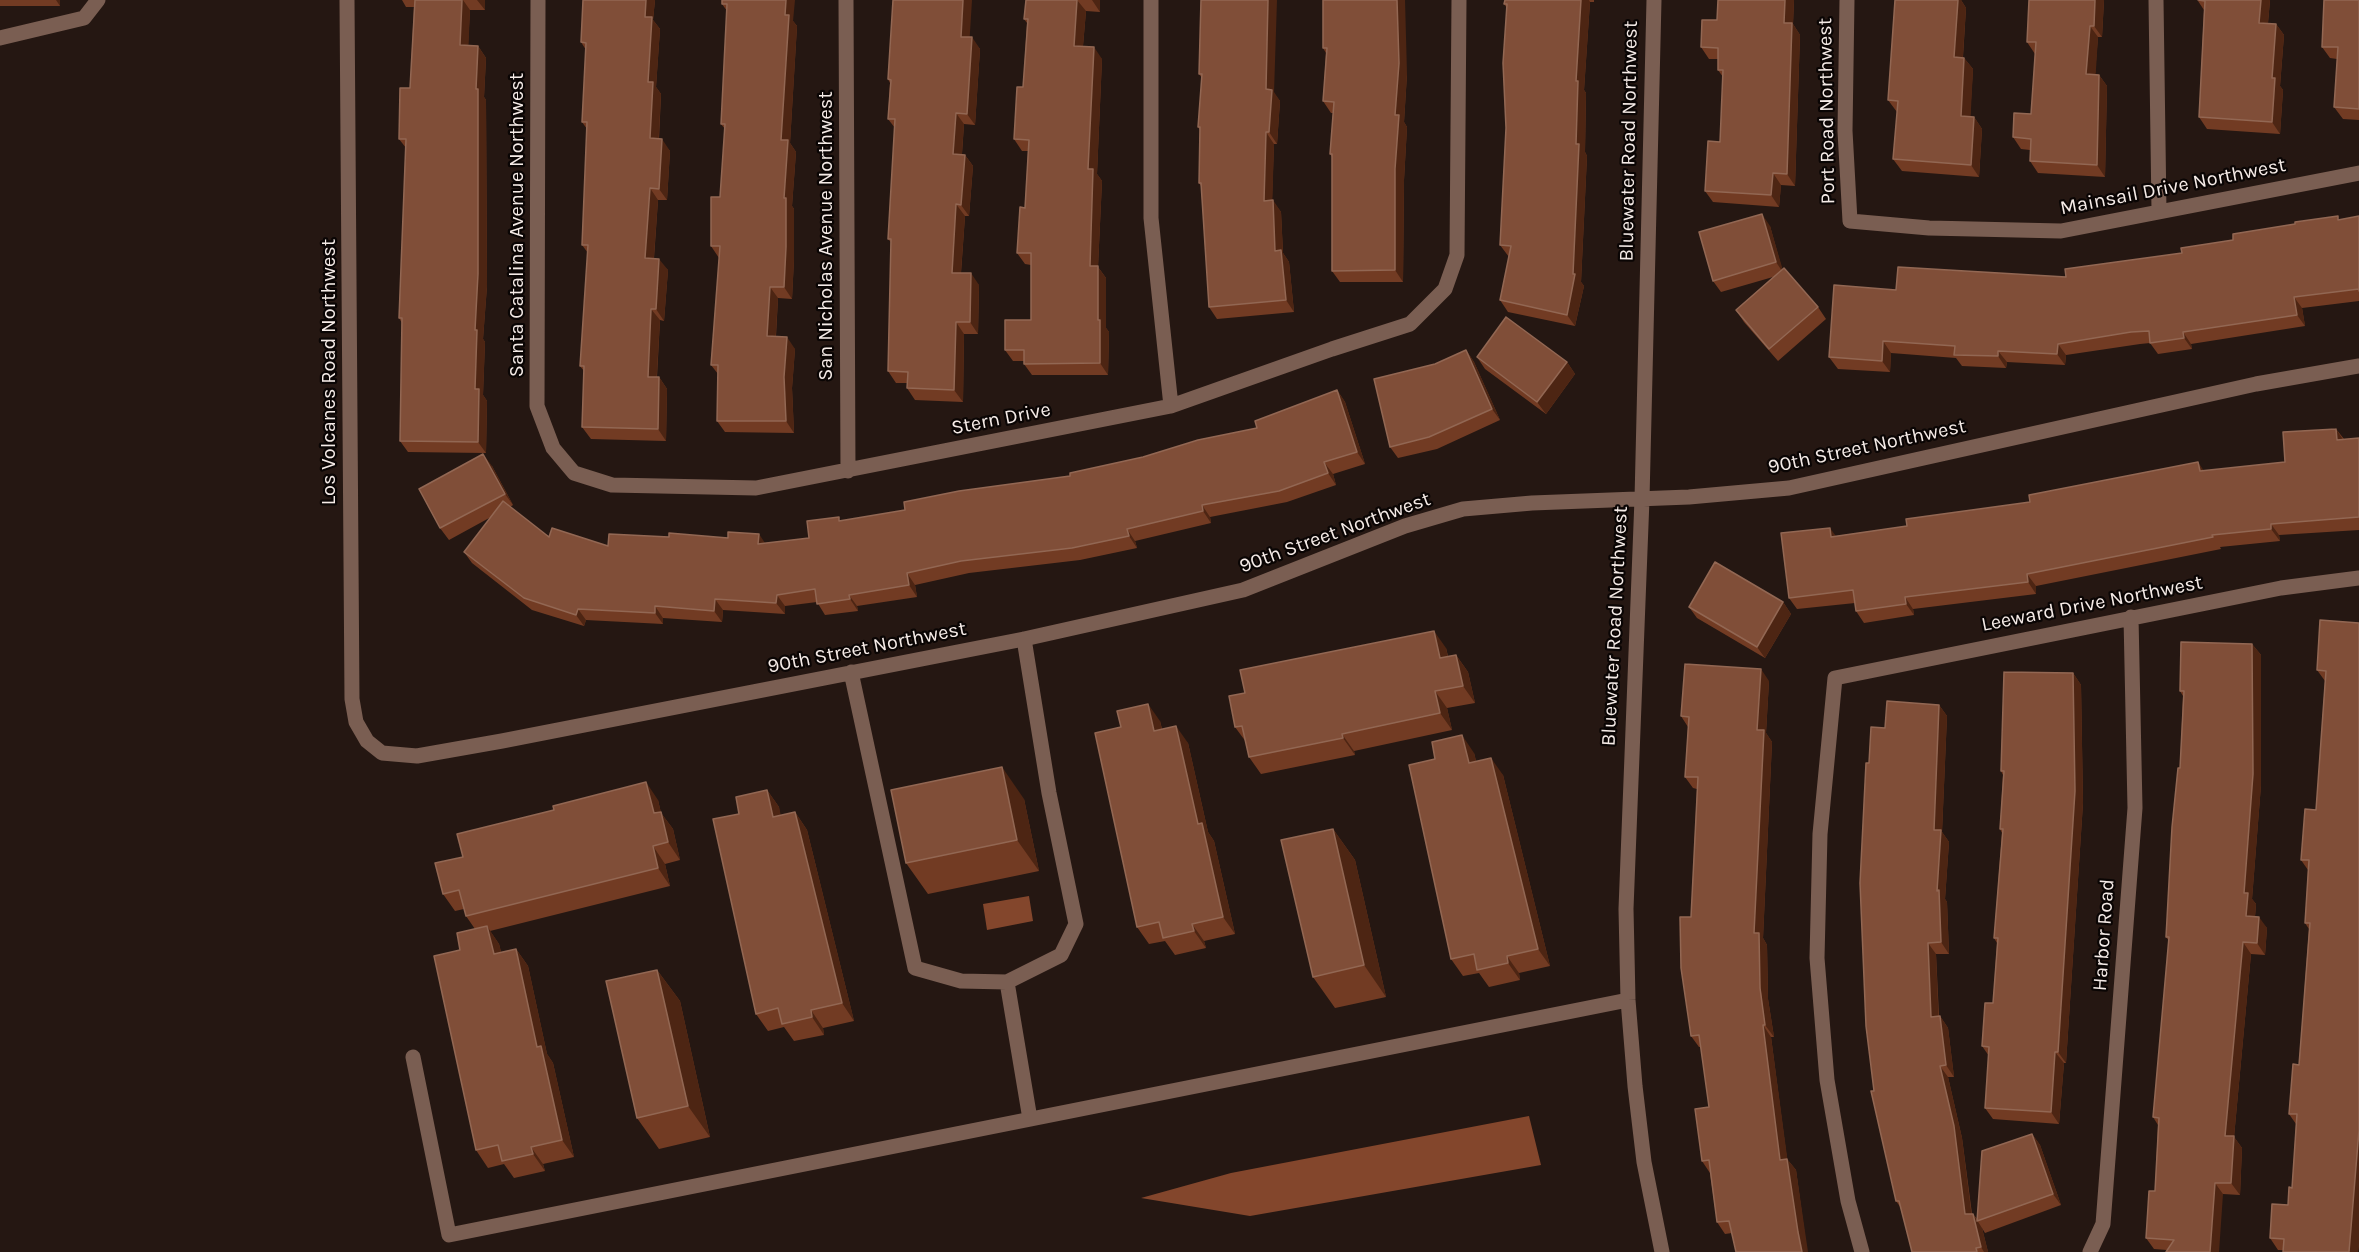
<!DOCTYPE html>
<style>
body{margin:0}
canvas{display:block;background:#251712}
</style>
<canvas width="2359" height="1252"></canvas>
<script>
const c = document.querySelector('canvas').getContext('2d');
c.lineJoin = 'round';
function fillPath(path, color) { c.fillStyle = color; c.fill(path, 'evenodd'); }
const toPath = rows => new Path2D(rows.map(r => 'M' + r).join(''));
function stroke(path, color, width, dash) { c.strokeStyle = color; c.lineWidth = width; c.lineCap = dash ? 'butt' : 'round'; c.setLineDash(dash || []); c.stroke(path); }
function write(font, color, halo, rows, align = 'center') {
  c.font = font + ' Karla,sans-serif'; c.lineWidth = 4.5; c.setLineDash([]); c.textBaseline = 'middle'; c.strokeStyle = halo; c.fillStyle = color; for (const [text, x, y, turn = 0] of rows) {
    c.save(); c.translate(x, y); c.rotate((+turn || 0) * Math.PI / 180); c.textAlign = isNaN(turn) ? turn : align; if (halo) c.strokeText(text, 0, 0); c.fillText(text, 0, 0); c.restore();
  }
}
const water = toPath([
 [1029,896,1033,921,987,930,983,904],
 [1529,1116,1541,1165,1250,1216,1141,1198,1231,1173]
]);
const minor = toPath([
 [347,0,352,699,356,722,367,741,382,753,417,756,502,741,1024,639,1243,590,1405,526,1463,509,1532,503,1689,497,1789,488,2256,384,2359,366],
 [538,0,537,406,553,448,574,473,612,485,756,488,1171,406,1332,349,1410,324,1445,289,1457,255,1459,0],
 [846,0,848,471],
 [1151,0,1151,218,1171,406],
 [1654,0,1642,499,1626,909,1628,1000,1635,1086,1644,1162,1662,1252],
 [1847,0,1845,131,1850,221,1929,228,2061,231,2359,173],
 [2156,0,2159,211],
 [0,38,84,18,98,0],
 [851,672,915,968,961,981,1007,982,1061,955,1076,924,1049,793,1024,639],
 [1007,982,1030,1119],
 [413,1057,449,1235,1628,1000],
 [1862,1252,1848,1201,1827,1080,1817,958,1820,834,1835,678,2281,588,2359,578],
 [2090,1252,2103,1224,2135,808,2131,617]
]);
const wall = toPath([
 [0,0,60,0,60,6,0,6],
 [402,0,485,0,485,10,470,10,468,45,478,46,486,58,484,97,486,100,487,286,483,339,485,342,483,395,487,401,486,453,408,452,400,441,402,323,399,318,406,148,399,139,410,88,414,7,406,7],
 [583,0,655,0,653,20,660,29,656,87,661,94,659,139,670,151,667,200,658,200,654,258,668,270,664,321,660,320,657,377,659,377,667,389,666,441,591,439,582,427,584,371,580,366,588,253,582,245,587,129,582,122,586,50,581,42],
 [722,0,793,21,797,26,790,143,796,152,792,206,794,209,794,259,792,299,778,298,776,336,795,349,792,388,794,433,725,432,717,421,718,374,711,365,719,258,711,246,720,197,725,129,721,124,727,11,722,4],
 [1026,0,1100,0,1100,12,1086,11,1083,46,1102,59,1097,174,1102,181,1098,267,1106,278,1106,328,1109,332,1108,375,1032,375,1024,364,1024,361,1013,361,1005,350,1031,320,1031,265,1025,264,1017,253,1025,208,1028,151,1022,151,1014,139,1023,87,1027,23,1024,19],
 [1201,0,1280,101,1277,144,1274,144,1272,200,1281,212,1283,253,1289,262,1294,312,1217,319,1209,307,1201,186,1199,183,1200,130,1198,127,1202,78,1199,74],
 [1323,0,1407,74,1404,122,1407,127,1404,180,1403,282,1340,282,1332,271,1332,157,1330,154,1333,113,1331,113,1323,101,1326,53,1323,48],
 [1505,0,1594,0,1594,2,1590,2,1584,90,1586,93,1585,152,1587,156,1581,282,1584,286,1575,326,1508,312,1500,300,1509,257,1500,245,1506,128,1507,8,1504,4],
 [1794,0,1793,24,1800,35,1795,186,1781,185,1779,207,1713,202,1705,191,1720,142,1723,77,1718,70,1718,59,1709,59,1701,47,1717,20],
 [1895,0,1961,0,1966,8,1963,57,1964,58,1973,69,1970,117,1974,117,1982,129,1979,177,1902,171,1893,159,1897,112,1888,100],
 [2104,0,2102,37,2098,37,2095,74,2099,75,2107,86,2105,177,2038,173,2030,161,2030,150,2021,149,2013,137,2031,114,2035,54,2027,42],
 [2270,0,2268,23,2276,24,2284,35,2280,86,2283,90,2280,134,2207,129,2199,117,2204,10,2198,1],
 [2359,0,2359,120,2343,119,2334,107,2337,59,2330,58,2322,47],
 [970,37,980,49,975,125,964,124,962,154,965,155,973,166,969,216,965,216,961,273,979,285,978,334,964,334,963,402,915,400,907,388,907,383,896,383,888,371,891,242,888,239,895,128,888,119,890,83,888,79],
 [2359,216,2359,301,2302,308,2305,326,2191,344,2192,349,2158,354,2150,343,2140,344,2066,355,2065,365,2007,362,2006,368,1962,366,1956,358,1891,353,1890,372,1838,369,1829,357,1896,290,2066,277,2182,253,2233,240],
 [1770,226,1782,269,1818,307,1826,319,1778,361,1744,322,1736,310,1773,277,1721,292,1713,281],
 [1466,350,1474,362,1500,420,1437,449,1398,458,1390,447,1435,364],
 [1477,357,1567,362,1575,374,1546,414,1485,369],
 [1337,390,1345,402,1365,464,1333,474,1336,485,1287,502,1210,517,1211,523,1135,541,1137,548,1080,560,969,573,915,585,917,597,857,606,858,611,825,615,817,602,785,606,785,614,723,610,722,622,663,618,663,624,586,620,584,626,532,610,472,563,464,552,491,517,449,540,440,528,492,466,513,505,510,507,549,537,608,546,765,543,809,538,842,521,905,510,1070,476,1257,428],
 [2336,429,2344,439,2359,438,2359,530,2279,535,2280,541,2220,547,2221,549,2036,586,2036,594,1913,609,1914,615,1864,623,1856,611,1855,603,1797,609,1789,598,1836,536,1907,526,2204,471,2285,462],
 [1783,602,1791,614,1765,658,1697,618,1689,607],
 [2359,623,2359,1243,2358,1252,2278,1250,2270,1238,2288,1205,2292,1188,2296,1124,2289,1114,2299,1065,2309,929,2305,923,2308,870,2301,860,2316,810,2325,681,2317,670],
 [2252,644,2261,655,2261,785,2252,899,2256,904,2255,917,2267,928,2265,955,2251,954,2234,1137,2242,1148,2240,1195,2223,1194,2167,1250,2154,1249,2146,1238,2155,1191,2158,1125,2153,1117,2169,941,2166,937,2180,768,2183,696,2180,691],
 [1446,648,1448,656,1456,655,1468,672,1475,703,1447,708,1452,730,1354,751,1355,755,1261,774,1249,757,1246,742,1235,727],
 [2073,673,2081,685,2083,803,2066,1063,2064,1063,2059,1124,1993,1119,1985,1108,1989,1056,1982,1046,1993,1003,1997,943,1994,938,2002,833,2000,829,2003,775,2001,771],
 [1769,681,1766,733,1772,742,1763,938,1767,945,1768,999,1774,1037,1771,1037,1787,1159,1796,1170,1806,1243,1732,1233,1725,1234,1717,1222,1710,1173,1702,1161,1709,1107,1701,1047,1699,1047,1691,1036,1691,917,1697,789,1693,788,1685,777,1688,727,1681,716],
 [1939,705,1947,716,1942,832,1949,842,1945,899,1947,902,1949,954,1936,954,1939,1016,1940,1016,1948,1028,1954,1077,1948,1077,1962,1138,1972,1214,1973,1214,1977,1219,2032,1134,2040,1145,2061,1205,1985,1233,1982,1228,1988,1252,1912,1252,1901,1208,1896,1201,1874,1091,1869,763,1885,728],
 [1160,721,1162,729,1188,743,1208,832,1214,841,1235,934,1204,941,1206,948,1175,955,1165,941,1149,944,1137,927],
 [1474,753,1476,761,1503,775,1550,966,1519,973,1520,980,1489,987,1479,973,1463,976,1451,959],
 [767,790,779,807,780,816,795,812,807,830,854,1021,823,1028,824,1035,794,1041,784,1027,768,1031,756,1014,739,814],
 [1024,799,1039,871,928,894,906,863],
 [658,800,661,813,673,829,680,860,665,864,670,886,490,931,499,944,501,952,516,949,528,966,547,1054,553,1063,574,1157,543,1164,545,1171,514,1178,504,1164,488,1168,476,1150,460,950,475,929,466,916,464,909,455,911,443,894],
 [1333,829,1355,860,1386,997,1335,1008,1313,977],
 [657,970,680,1001,710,1137,659,1149,637,1118]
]);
const shadedWall = toPath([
 [56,0,60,0,60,6],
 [462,0,463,0,470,10,468,57,460,45],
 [477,0,485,0,485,10],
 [646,0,655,0,653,20,660,29,656,87,661,94,658,150,650,138,645,17],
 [786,0,795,0,793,21,797,26,790,143,796,152,792,206,794,209,794,259,792,299,784,287,784,198,781,140],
 [963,0,972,0,969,48,961,37],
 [1077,0,1086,11,1082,57,1074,46],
 [1092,0,1100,0,1100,12],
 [1268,0,1277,0,1274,92,1280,101,1277,144,1269,132,1266,89],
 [1397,0,1405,0,1407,74,1404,122,1407,127,1404,180,1403,282,1395,270,1395,115],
 [1581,0,1589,0,1590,2,1584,90,1586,93,1585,152,1587,156,1581,282,1584,286,1575,326,1567,315,1573,274,1576,81],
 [1785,0,1794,0,1793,24,1800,35,1795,186,1787,174,1784,23],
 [1955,0,1961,0,1966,8,1962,69,1954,57],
 [2095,0,2104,0,2102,37,2094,26],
 [2261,0,2270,0,2267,34,2259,23],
 [2276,24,2284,35,2280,86,2283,90,2280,134,2272,122,2272,78],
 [2090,26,2098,37,2095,85,2086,74],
 [972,37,980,49,975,125,967,114],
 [478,46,486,58,484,97,486,100,487,286,483,339,485,342,483,395,487,401,486,453,478,442,475,389,476,89],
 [1094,47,1102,59,1097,174,1102,181,1098,267,1106,278,1106,328,1109,332,1108,375,1100,363,1098,320,1090,266,1088,169],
 [1964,58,1973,69,1970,128,1961,116],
 [2099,75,2107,86,2105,177,2097,165],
 [956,113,964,124,961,166,953,154],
 [1974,117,1982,129,1979,177,1971,165],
 [1266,132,1274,144,1272,212,1264,201],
 [662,139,670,151,667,200,659,189],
 [965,155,973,166,969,216,961,205],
 [1773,173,1781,185,1779,207,1771,195],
 [650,188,658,200,653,269,645,258],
 [1273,200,1281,212,1283,253,1289,262,1294,312,1286,300,1275,251],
 [956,204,965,216,960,285,952,273],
 [1762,214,1770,226,1784,274,1776,262],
 [659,259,668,270,664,321,656,309],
 [971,273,979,285,978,334,970,322],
 [770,287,778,298,775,347,767,336],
 [2294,297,2302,308,2305,326,2297,315],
 [651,309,660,320,656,388,648,377],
 [956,322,964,334,963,402,954,390],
 [2183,332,2191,344,2192,349,2184,338],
 [787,337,795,349,792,388,794,433,786,421,784,377],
 [1883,341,1891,353,1890,372,1882,361],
 [2058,344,2066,355,2065,365,2057,354],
 [1466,350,1474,362,1500,420,1492,409],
 [1998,351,2007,362,2006,368,1998,356],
 [1567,362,1575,374,1546,414,1537,402],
 [659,377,667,389,666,441,658,429],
 [1337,390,1345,402,1365,464,1357,452],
 [2336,429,2344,441,2337,440],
 [483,454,492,466,513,505,505,494],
 [1324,462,1333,474,1336,485,1328,473],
 [2198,462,2206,474,2200,471],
 [1202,505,1210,517,1211,523,1203,511],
 [2271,524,2279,535,2280,541,2271,529],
 [1830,528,1838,539,1831,537],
 [1127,529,1135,541,1137,548,1129,536],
 [759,534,767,546,758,544],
 [907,573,915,585,917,597,909,585],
 [2027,574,2036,586,2036,594,2028,582],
 [777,595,785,606,785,614,776,603],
 [849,595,857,606,858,611,850,599],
 [1905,597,1913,609,1914,615,1906,604],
 [715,599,723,610,722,622,714,611],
 [1783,602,1791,614,1765,658,1757,647],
 [655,606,663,618,663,624,655,613],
 [578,609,586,620,584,626,576,615],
 [1434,631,1446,648,1452,675,1440,658],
 [2252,644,2261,655,2261,785,2252,899,2256,904,2254,928,2246,916,2244,893],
 [1456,655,1468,672,1475,703,1463,686],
 [1761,669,1769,681,1766,733,1772,742,1763,938,1767,945,1768,999,1774,1037,1765,1025,1754,933,1757,730],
 [2073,673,2081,685,2083,803,2066,1063,2058,1052],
 [1435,691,1447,708,1452,730,1440,713],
 [1148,704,1160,721,1166,748,1154,731],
 [1939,705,1947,716,1942,832,1949,842,1945,899,1947,902,1949,954,1941,942,1934,830],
 [1176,726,1188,743,1208,832,1214,841,1235,934,1223,917,1198,824],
 [1342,734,1354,751,1355,755,1343,738],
 [1462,735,1474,753,1481,780,1469,763],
 [1491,758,1503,775,1550,966,1538,949],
 [1002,767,1024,799,1039,871,1017,840],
 [646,782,658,800,661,813,673,829,680,860,668,842,654,813],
 [767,790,779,807,785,835,773,817],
 [795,812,807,830,854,1021,842,1003],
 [1333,829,1355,860,1386,997,1364,965],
 [653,846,665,864,670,886,658,868],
 [2259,917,2267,928,2265,955,2257,943],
 [1192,924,1204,941,1206,948,1194,931],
 [487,926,499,944,506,971,494,954],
 [2243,942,2251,954,2234,1137,2242,1148,2240,1195,2231,1183,2225,1136],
 [1928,943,1936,954,1939,1029,1931,1017],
 [516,949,528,966,547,1054,553,1063,574,1157,562,1140,537,1047],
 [1507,956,1519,973,1520,980,1508,963],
 [657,970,680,1001,710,1137,688,1106],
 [811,1010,823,1028,824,1035,812,1017],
 [1940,1016,1948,1028,1954,1077,1946,1065],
 [1763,1025,1771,1037,1789,1171,1780,1160],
 [2055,1052,2064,1063,2059,1124,2051,1112],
 [1940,1066,1948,1077,1962,1138,1973,1226,1965,1214],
 [2359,1130,2359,1243,2358,1252,2349,1252],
 [2032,1134,2040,1145,2061,1205,2053,1194],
 [531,1147,543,1164,545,1171,533,1154],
 [1787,1159,1796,1170,1808,1252,1802,1252,1798,1232],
 [2215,1183,2223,1194,2219,1252,2210,1252],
 [1973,1214,1982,1228,1988,1252,1984,1252,1981,1247]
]);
const building = toPath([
 [415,0,462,0,460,45,478,46,476,89,478,89,478,274,475,330,477,330,475,389,479,389,478,442,400,441,402,318,399,318,406,139,399,139,400,88,410,88,415,0],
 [583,0,646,0,645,17,652,17,648,82,653,82,650,138,662,139,659,189,650,188,645,258,659,259,656,309,651,309,648,377,659,377,658,429,582,427,584,366,580,366,588,245,582,245,587,122,582,122,586,43,581,42,583,0],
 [722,0,786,0,785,15,789,15,781,140,788,140,784,198,786,198,786,247,784,287,770,287,767,336,787,337,784,377,786,421,717,421,718,365,711,365,720,246,711,246,711,197,720,197,725,124,721,124,727,4,722,4,722,0],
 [893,0,963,0,961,37,972,37,967,114,956,113,953,154,965,155,961,205,956,204,952,273,971,273,970,322,956,322,954,390,907,388,908,372,888,371,891,239,888,239,895,119,888,119,891,80,888,79,893,0],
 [1026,0,1077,0,1074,46,1094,47,1088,169,1093,169,1090,266,1098,266,1098,320,1100,320,1100,363,1024,364,1024,350,1005,350,1005,320,1031,320,1031,253,1017,253,1020,207,1025,208,1029,140,1014,139,1017,87,1023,87,1028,19,1024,19,1026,0],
 [1201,0,1268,0,1266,89,1272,90,1269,132,1266,132,1264,201,1273,200,1275,251,1281,250,1286,300,1209,307,1201,183,1199,183,1200,127,1198,127,1202,74,1199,74,1201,0],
 [1323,0,1397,0,1399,63,1395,115,1399,115,1395,169,1395,270,1332,271,1332,154,1330,154,1334,102,1323,101,1327,48,1323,48,1323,0],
 [1505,0,1581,0,1576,81,1578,81,1576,144,1579,144,1573,274,1575,274,1567,315,1500,300,1511,246,1500,245,1506,128,1503,63,1507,4,1504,4,1505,0],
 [1718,0,1785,0,1784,23,1792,23,1787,174,1773,173,1771,195,1705,191,1708,141,1720,142,1723,70,1718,70,1718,48,1701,47,1702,20,1717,20,1718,0],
 [1895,0,1958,0,1954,57,1964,58,1961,116,1974,117,1971,165,1893,159,1898,101,1888,100,1895,0],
 [2029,0,2095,0,2094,26,2090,26,2086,74,2099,75,2097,165,2030,161,2031,139,2013,137,2014,113,2031,114,2036,42,2027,42,2029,0],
 [2198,0,2261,0,2259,23,2276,24,2272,78,2275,78,2272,122,2199,117,2205,1,2198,0],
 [2324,0,2359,0,2359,109,2334,107,2338,47,2322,47,2324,0],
 [1762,214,1776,262,1713,281,1699,232,1762,214],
 [2338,216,2338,220,2359,216,2359,291,2359,289,2294,297,2297,315,2183,332,2184,338,2150,343,2149,331,2131,332,2058,344,2057,354,1998,351,1998,356,1954,355,1955,346,1883,341,1882,361,1829,357,1834,285,1896,290,1898,267,2066,277,2065,269,2182,253,2181,248,2233,240,2233,234,2295,224,2295,222,2338,216],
 [1784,268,1818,307,1769,349,1736,310,1784,268],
 [1506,317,1567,362,1537,402,1477,357,1506,317],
 [1466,350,1492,409,1429,437,1390,447,1374,379,1435,364,1466,350],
 [1337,390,1357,452,1324,462,1328,473,1279,491,1202,505,1203,511,1127,529,1129,536,1072,548,961,561,907,573,909,585,849,595,850,599,817,604,815,589,777,595,776,603,715,599,714,611,655,606,655,613,578,609,576,615,524,598,464,552,503,501,549,537,552,528,608,546,609,534,669,537,669,533,728,538,728,532,759,534,758,544,809,538,807,521,839,517,839,521,905,510,904,502,959,491,1070,476,1070,473,1143,457,1198,440,1257,428,1255,421,1337,390],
 [2336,429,2337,440,2359,438,2359,517,2271,524,2271,529,2212,535,2213,537,2027,574,2028,582,1905,597,1906,604,1856,611,1853,590,1789,598,1781,533,1830,528,1831,537,1907,526,1906,519,2030,502,2029,495,2198,462,2200,471,2285,462,2283,432,2336,429],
 [483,454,505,494,440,528,419,489,483,454],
 [1715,562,1783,602,1757,647,1689,607,1715,562],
 [2320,620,2359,623,2359,1130,2349,1252,2283,1252,2284,1239,2270,1238,2272,1204,2288,1205,2289,1187,2292,1188,2297,1114,2289,1114,2293,1064,2299,1065,2310,923,2305,923,2309,860,2301,860,2305,809,2316,810,2326,671,2317,670,2320,620],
 [1434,631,1440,658,1456,655,1463,686,1435,691,1440,713,1342,734,1343,738,1249,757,1242,726,1235,727,1229,696,1245,693,1240,670,1434,631],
 [2181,642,2252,644,2253,774,2244,893,2248,893,2246,916,2259,917,2257,943,2243,942,2225,1136,2234,1136,2231,1183,2215,1183,2210,1252,2166,1252,2174,1240,2146,1238,2149,1191,2155,1191,2159,1118,2153,1117,2169,937,2166,937,2172,827,2178,768,2180,768,2184,691,2180,691,2181,642],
 [1685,664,1761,669,1757,730,1764,730,1754,933,1759,933,1760,988,1765,1025,1763,1025,1780,1160,1787,1159,1798,1232,1802,1252,1736,1252,1729,1221,1717,1222,1709,1160,1702,1161,1695,1109,1709,1107,1699,1035,1691,1036,1681,968,1680,917,1691,917,1698,777,1685,777,1689,717,1681,716,1685,664],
 [2004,672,2073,673,2075,791,2058,1052,2055,1052,2051,1112,1985,1108,1989,1047,1982,1046,1985,1003,1993,1003,1998,938,1994,938,2003,829,2000,829,2004,771,2001,771,2004,672],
 [1887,701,1939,705,1934,830,1941,830,1937,891,1939,890,1941,942,1928,943,1931,1017,1940,1016,1946,1065,1940,1066,1954,1126,1965,1214,1973,1214,1981,1247,1976,1248,1977,1252,1912,1252,1899,1201,1896,1201,1871,1091,1874,1091,1866,1026,1860,883,1866,763,1869,763,1871,727,1885,728,1887,701],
 [1148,704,1154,731,1176,726,1198,824,1202,823,1223,917,1192,924,1194,931,1163,938,1159,922,1137,927,1095,733,1121,727,1117,711,1148,704],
 [1462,735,1469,763,1491,758,1538,949,1507,956,1508,963,1477,970,1474,954,1451,959,1409,765,1435,759,1432,742,1462,735],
 [1002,767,1017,840,906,863,891,790,1002,767],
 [646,782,654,813,661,812,668,842,653,846,658,868,466,916,459,890,443,894,435,863,463,857,457,834,554,810,553,806,646,782],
 [767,790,773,817,795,812,842,1003,811,1010,812,1017,782,1024,778,1008,756,1014,713,819,739,814,736,797,767,790],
 [1333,829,1364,965,1313,977,1281,840,1333,829],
 [487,926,494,954,516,949,537,1047,541,1046,562,1140,531,1147,533,1154,502,1161,498,1145,476,1150,434,956,460,950,457,933,487,926],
 [657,970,688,1106,637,1118,606,981,657,970],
 [2032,1134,2053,1194,1977,1221,1982,1151,2032,1134]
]);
const streetNames = [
 ["Port Road Northwest",1827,111,-91],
 ["Bluewater Road Northwest",1629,141,-89],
 ["Mainsail Drive Northwest",2173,187,-11],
 ["Santa Catalina Avenue Northwest",517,225,-90],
 ["San Nicholas Avenue Northwest",826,236,-90],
 ["Los Volcanes Road Northwest",329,372,-90],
 ["Stern Drive",1001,419,-11],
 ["90th Street Northwest",1867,447,-12],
 ["90th Street Northwest",1335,533,-20],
 ["Leeward Drive Northwest",2092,604,-11],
 ["Bluewater Road Northwest",1615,626,-87],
 ["90th Street Northwest",867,648,-11],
 ["Harbor Road",2104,935,-86]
];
fillPath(water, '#83462c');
stroke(minor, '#7a5e52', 15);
fillPath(wall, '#723b23');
fillPath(shadedWall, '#4d2513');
fillPath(building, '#804e38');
stroke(building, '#926753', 1.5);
write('20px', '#f5ebe7', '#0a0504', streetNames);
</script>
